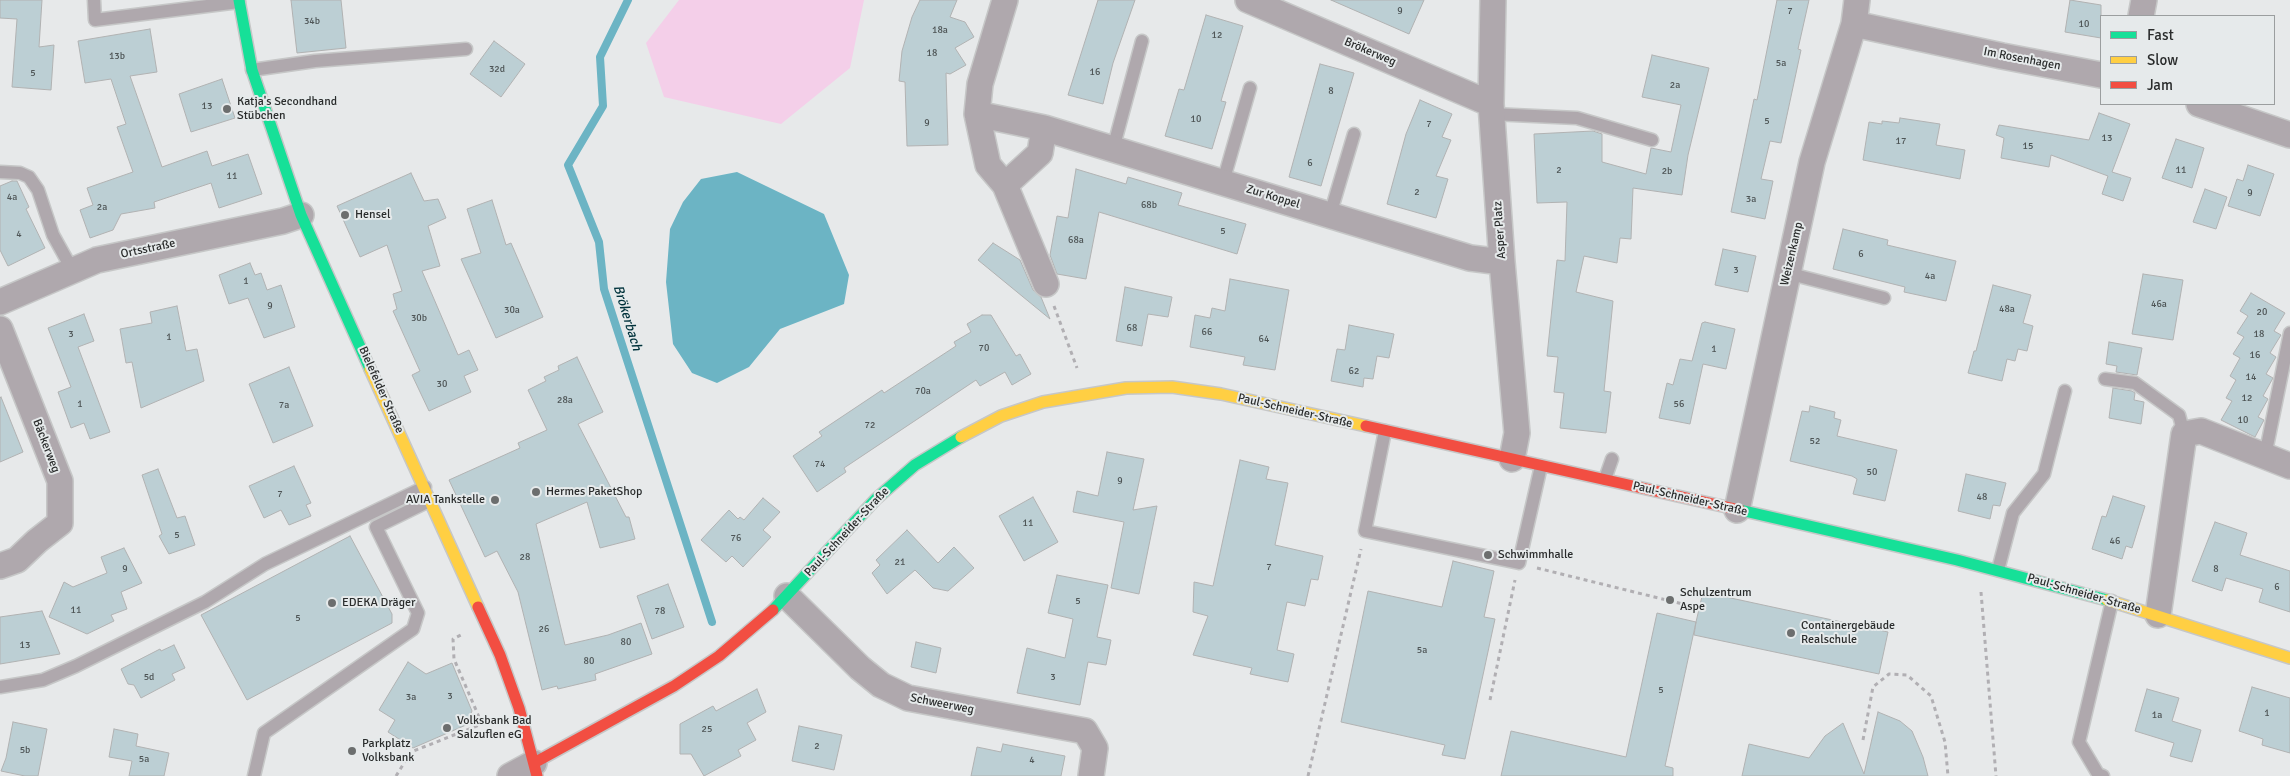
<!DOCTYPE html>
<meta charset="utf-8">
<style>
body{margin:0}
#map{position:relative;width:2290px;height:776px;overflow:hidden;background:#e7e9ea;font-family:Signika,sans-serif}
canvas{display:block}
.legend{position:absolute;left:2100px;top:15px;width:175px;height:90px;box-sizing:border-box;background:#e6eaeb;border:1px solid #9b9e9f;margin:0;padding:6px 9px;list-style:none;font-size:15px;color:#2a2c2c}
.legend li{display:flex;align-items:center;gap:10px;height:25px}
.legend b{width:25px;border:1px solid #9b9e9f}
</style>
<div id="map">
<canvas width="2290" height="776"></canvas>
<ul class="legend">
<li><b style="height:6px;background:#16e098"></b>Fast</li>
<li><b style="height:6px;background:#ffcf43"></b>Slow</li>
<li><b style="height:6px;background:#f24e42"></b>Jam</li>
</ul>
</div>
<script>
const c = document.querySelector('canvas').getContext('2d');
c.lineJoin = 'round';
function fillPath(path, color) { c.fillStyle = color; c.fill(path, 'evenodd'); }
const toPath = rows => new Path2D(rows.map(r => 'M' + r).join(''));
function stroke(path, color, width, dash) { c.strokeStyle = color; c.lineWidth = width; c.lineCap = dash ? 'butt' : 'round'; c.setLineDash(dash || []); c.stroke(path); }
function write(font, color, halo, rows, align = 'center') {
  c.font = font + ' Signika,sans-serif'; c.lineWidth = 4; c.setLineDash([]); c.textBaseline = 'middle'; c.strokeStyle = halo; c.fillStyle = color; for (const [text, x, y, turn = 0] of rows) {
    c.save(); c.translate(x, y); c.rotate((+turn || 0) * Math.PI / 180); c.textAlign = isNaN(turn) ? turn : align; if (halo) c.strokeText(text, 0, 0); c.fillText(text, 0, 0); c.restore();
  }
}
const green = toPath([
 [679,0,864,0,850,68,781,124,664,97,646,43]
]);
const water = toPath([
 [737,172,824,214,849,275,844,304,780,329,749,367,717,383,692,373,673,344,666,282,670,229,683,202,701,179]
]);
const stream = toPath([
 [628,0,600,57,603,106,568,165,599,242,604,289,712,622]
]);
const building = toPath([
 [0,0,42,0,39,47,54,45,51,90,12,87,17,19,0,18,0,0],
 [291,0,341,0,346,48,297,53,291,0],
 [920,0,957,0,950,17,965,22,974,37,955,48,966,65,950,74,946,73,948,145,907,146,905,82,899,81,902,51,912,17,920,0],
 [1098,0,1135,0,1113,63,1103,104,1068,95,1098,0],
 [1331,0,1424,0,1409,34,1331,0],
 [1777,0,1809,0,1798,49,1801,50,1781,143,1770,141,1761,179,1773,181,1765,219,1731,212,1754,99,1757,100,1777,0],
 [2070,0,2101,5,2101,38,2065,32,2070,0],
 [1206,15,1243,26,1221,101,1226,102,1212,149,1165,136,1179,89,1184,90,1206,15],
 [150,29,157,72,130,76,162,167,207,151,212,166,248,154,262,194,219,208,211,183,154,202,155,208,121,214,113,230,90,238,80,210,93,205,87,188,133,172,117,127,126,124,111,79,85,83,78,41,150,29],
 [494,41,525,64,501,97,470,74,494,41],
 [1652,55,1709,68,1688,155,1682,195,1633,188,1631,239,1620,238,1617,263,1584,256,1576,292,1613,301,1604,391,1611,392,1606,433,1560,428,1564,393,1554,392,1558,357,1547,356,1557,260,1565,261,1567,202,1537,203,1534,134,1593,131,1602,134,1602,162,1646,174,1651,148,1671,152,1681,105,1642,97,1652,55],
 [1320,64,1354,73,1321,186,1289,177,1320,64],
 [222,79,235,118,191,132,179,94,222,79],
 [1420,100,1452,114,1442,137,1451,140,1436,176,1448,179,1436,218,1387,204,1406,134,1420,100],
 [2099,113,2130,124,2112,172,2131,178,2123,201,2102,194,2108,176,2051,155,2049,167,2001,158,2004,138,1996,135,1999,125,2089,140,2099,113],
 [1900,118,1940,124,1936,145,1965,150,1960,179,1863,160,1869,122,1882,124,1882,121,1899,123,1900,118],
 [2176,139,2204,148,2192,188,2162,178,2176,139],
 [2248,165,2274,174,2260,216,2228,206,2237,179,2243,181,2248,165],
 [1076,169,1126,184,1128,177,1182,193,1178,205,1246,224,1237,254,1099,212,1086,279,1057,274,1050,255,1057,216,1068,218,1076,169],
 [411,173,424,201,438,199,446,218,428,226,440,266,422,271,458,355,469,350,478,370,464,376,471,392,429,411,412,375,420,371,393,311,397,309,393,294,402,291,387,245,360,257,337,206,411,173],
 [12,181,17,181,29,207,26,209,45,248,8,266,0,250,0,186,12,181],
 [2205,189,2227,197,2216,229,2193,222,2205,189],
 [492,200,506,245,511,243,543,317,496,338,461,259,481,253,467,209,492,200],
 [1843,229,1888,240,1887,245,1956,261,1946,301,1904,292,1905,287,1833,269,1843,229],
 [993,243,1020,260,1033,290,1041,297,1050,319,978,260,993,243],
 [1723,249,1756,256,1748,292,1715,285,1723,249],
 [250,263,255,275,261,273,267,290,281,285,295,327,264,338,248,298,229,304,219,275,250,263],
 [2143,274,2183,280,2173,340,2132,334,2143,274],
 [1230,279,1289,290,1275,370,1243,365,1245,357,1190,347,1195,315,1210,318,1212,308,1225,311,1230,279],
 [1993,285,2031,295,2023,323,2033,326,2027,351,2018,349,2015,361,2007,359,2002,381,1968,373,1974,351,1976,351,1993,285],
 [1125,287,1172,297,1168,317,1148,314,1142,346,1116,341,1125,287],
 [2251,293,2285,313,2274,331,2281,335,2270,353,2276,357,2266,374,2273,378,2263,396,2268,399,2258,417,2264,420,2255,437,2221,420,2232,401,2226,398,2236,380,2230,376,2240,358,2233,354,2244,337,2237,333,2248,316,2240,311,2251,293],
 [177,306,186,351,197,349,204,381,141,408,132,362,126,363,120,329,152,323,150,312,177,306],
 [84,314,94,341,78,347,110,432,90,439,84,423,71,428,58,392,71,387,48,328,84,314],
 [982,315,991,315,1016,356,1020,354,1031,374,1012,385,1005,372,980,386,976,380,844,468,846,472,817,492,793,456,822,436,819,432,882,390,884,393,956,346,954,342,971,332,967,324,982,315],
 [1705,322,1735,329,1726,369,1703,364,1690,424,1659,418,1667,383,1673,385,1680,359,1692,361,1702,323,1705,322],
 [1349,325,1394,334,1389,358,1377,356,1373,379,1364,378,1363,387,1331,381,1337,349,1345,350,1349,325],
 [2109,342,2142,348,2137,375,2116,372,2117,366,2106,364,2109,342],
 [577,357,603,412,578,424,626,517,629,517,635,539,600,548,587,502,536,524,565,645,608,635,641,623,652,654,595,674,596,680,558,689,557,686,542,690,518,592,497,551,485,557,449,480,520,448,518,443,547,430,528,390,546,381,544,377,559,370,558,366,577,357],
 [289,367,313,426,273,443,249,384,289,367],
 [2113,388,2132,391,2135,393,2134,400,2144,402,2141,424,2109,418,2113,388],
 [1,397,23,452,0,462,0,398,1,397],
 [1810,406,1835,412,1834,418,1841,420,1837,436,1897,450,1885,501,1853,494,1857,479,1852,476,1790,461,1802,411,1809,412,1810,406],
 [1107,452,1144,459,1133,510,1157,506,1139,594,1111,588,1124,522,1073,512,1077,491,1098,496,1107,452],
 [1240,460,1269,467,1266,479,1288,483,1275,545,1323,556,1318,580,1311,579,1305,606,1287,602,1277,650,1294,654,1288,682,1250,674,1252,668,1193,655,1208,616,1193,612,1194,582,1213,586,1240,460],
 [294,466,311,503,306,505,311,516,289,525,281,510,264,518,249,486,294,466],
 [158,469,177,518,185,516,195,545,169,554,159,536,162,534,142,475,158,469],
 [1966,474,2006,483,2000,506,1993,505,1990,519,1958,511,1966,474],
 [2113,496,2145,506,2132,548,2126,546,2122,559,2092,549,2102,516,2106,517,2113,496],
 [1033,497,1058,542,1024,561,999,516,1033,497],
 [763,498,780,512,763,530,771,537,743,567,732,556,726,562,701,540,729,510,738,519,740,517,744,520,763,498],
 [2215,522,2247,533,2240,555,2290,571,2290,612,2259,602,2263,589,2226,578,2222,591,2192,581,2215,522],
 [907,530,938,563,954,547,974,568,948,591,933,588,915,570,887,594,872,573,880,565,876,560,907,530],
 [350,536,392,614,392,623,247,700,201,615,350,536],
 [124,548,142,583,121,592,127,609,111,615,114,621,87,634,49,617,64,582,73,587,107,573,101,557,124,548],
 [1453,561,1494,571,1484,617,1495,619,1465,759,1442,755,1445,745,1341,722,1368,591,1442,607,1453,561],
 [1057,575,1108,585,1097,637,1111,640,1106,665,1088,662,1080,705,1017,693,1027,648,1065,658,1073,619,1048,613,1057,575],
 [668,584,684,627,652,639,637,596,668,584],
 [1703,592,1888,632,1879,674,1694,635,1696,622,1665,766,1673,768,1673,776,1501,776,1511,731,1626,757,1657,613,1696,622,1703,592],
 [42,611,60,654,0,664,0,617,42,611],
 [916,642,941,648,936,673,911,667,916,642],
 [174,645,185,668,172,674,175,680,141,698,134,685,128,684,121,669,160,649,161,651,174,645],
 [408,662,426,674,452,663,472,711,466,725,413,748,388,732,395,720,379,710,408,662],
 [2252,687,2290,698,2290,753,2262,745,2263,739,2239,731,2252,687],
 [757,689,766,712,747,723,756,740,738,750,741,756,704,776,691,754,680,754,680,724,713,706,716,711,757,689],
 [2147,689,2179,698,2172,721,2201,730,2192,762,2170,756,2174,743,2135,731,2147,689],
 [1878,712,1900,721,1912,731,1923,757,1928,776,1742,776,1749,744,1809,758,1825,736,1843,723,1864,774,1878,712],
 [13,722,47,729,38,776,25,776,1,771,6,758,13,722],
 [799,726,842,735,834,770,792,761,799,726],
 [114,729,138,734,136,746,169,753,164,776,129,776,132,761,109,757,114,729],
 [1003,744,1065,756,1061,776,971,776,977,747,1001,752,1003,744]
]);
const path = toPath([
 [1054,306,1077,368],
 [1537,568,1699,608],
 [1981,592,1996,776],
 [1490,700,1515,580],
 [1863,740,1873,687,1889,674,1907,675,1931,696,1945,742,1948,776],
 [396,776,411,752,482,724,454,659,453,639,463,634],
 [1308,776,1361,549]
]);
const lane = toPath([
 [94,0,95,20,239,2],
 [252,70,315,61,466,49],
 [1492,114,1577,118,1652,140],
 [1113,149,1142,41],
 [0,172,20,173,29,177,38,190,53,235,73,271],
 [1223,182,1250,88],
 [1330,215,1354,134],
 [1787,273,1884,298],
 [2105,379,2135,383,2179,415,2184,434],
 [1385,431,1365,531,1519,563,1541,466],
 [2265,456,2290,333],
 [1605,479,1612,459],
 [1998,570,2013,513,2044,474,2065,391],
 [0,687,43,680,76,666,205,602,265,564,425,487],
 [254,776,264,733,413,629,418,613,376,527,431,500],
 [2103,776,2098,774,2079,742,2112,601]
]);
const street = toPath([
 [1005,0,980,84,977,114,988,165,1005,185,1046,284],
 [1248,0,1491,104],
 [1493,0,1491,104,1502,262,1517,433,1512,459],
 [2141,16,2144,0],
 [1854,24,2002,56,2101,75],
 [2199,104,2290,135],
 [977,114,1044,128,1470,258,1502,262],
 [1005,185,1040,153,1044,128],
 [0,302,97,260,283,221,301,215],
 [0,329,60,481,60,523,37,541,17,560,0,566],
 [1737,510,1812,162,1854,24,1857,0],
 [787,596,860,668,881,685,908,698,1085,731,1095,748,1091,776],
 [2158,615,2184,434,2201,431,2290,466],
 [510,776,534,763]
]);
const fast = toPath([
 [239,0,252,70,301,215,370,369],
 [1740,510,1957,560,2107,600],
 [773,610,876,499,915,465,961,437]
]);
const slow = toPath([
 [370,369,478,607],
 [961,437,1001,416,1043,402,1126,388,1172,387,1221,394,1366,426],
 [2107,600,2290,658]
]);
const jam = toPath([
 [1366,426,1740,510],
 [478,607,500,655,519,708,537,776],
 [534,763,674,686,719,656,773,610]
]);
const markers = [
 [227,109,5,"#6c6e6e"],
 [345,215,5,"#6c6e6e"],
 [536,492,5,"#6c6e6e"],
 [495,500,5,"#6c6e6e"],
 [1488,555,5,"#6c6e6e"],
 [1670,600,5,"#6c6e6e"],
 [332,603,5,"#6c6e6e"],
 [1791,633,5,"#6c6e6e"],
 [447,728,5,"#6c6e6e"],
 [352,751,5,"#6c6e6e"]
];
const numberNames = [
 ["9",1400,11],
 ["7",1790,11],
 ["34b",312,21],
 ["10",2084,24],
 ["18a",940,30],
 ["12",1217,35],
 ["18",932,53],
 ["13b",117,56],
 ["5a",1781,63],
 ["32d",497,69],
 ["16",1095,72],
 ["5",33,73],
 ["2a",1675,85],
 ["8",1331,91],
 ["13",207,106],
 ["10",1196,119],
 ["5",1767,121],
 ["9",927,123],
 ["7",1429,124],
 ["13",2107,138],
 ["17",1901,141],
 ["15",2028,146],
 ["6",1310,163],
 ["2",1559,170],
 ["11",2181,170],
 ["2b",1667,171],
 ["11",232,176],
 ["2",1417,192],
 ["9",2250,193],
 ["4a",12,197],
 ["3a",1751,199],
 ["68b",1149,205],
 ["2a",102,207],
 ["5",1223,231],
 ["4",19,234],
 ["68a",1076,240],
 ["6",1861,254],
 ["3",1736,270],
 ["4a",1930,276],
 ["1",246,281],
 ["46a",2159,304],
 ["9",270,306],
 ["48a",2007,309],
 ["30a",512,310],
 ["20",2262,312],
 ["30b",419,318],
 ["68",1132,328],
 ["66",1207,332],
 ["3",71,334],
 ["18",2259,334],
 ["1",169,337],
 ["64",1264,339],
 ["70",984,348],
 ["1",1714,349],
 ["16",2255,355],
 ["62",1354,371],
 ["14",2251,377],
 ["30",442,384],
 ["70a",923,391],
 ["12",2247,398],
 ["28a",565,400],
 ["1",80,404],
 ["56",1679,404],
 ["7a",284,405],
 ["10",2243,420],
 ["72",870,425],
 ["52",1815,441],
 ["74",820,464],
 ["50",1872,472],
 ["9",1120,481],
 ["7",280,494],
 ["48",1982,497],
 ["11",1028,523],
 ["5",177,535],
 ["76",736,538],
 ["46",2115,541],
 ["28",525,557],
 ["21",900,562],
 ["7",1269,567],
 ["9",125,569],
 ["8",2216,569],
 ["6",2277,587],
 ["5",1078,601],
 ["11",76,610],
 ["78",660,611],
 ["5",298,618],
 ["26",544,629],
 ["80",626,642],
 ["13",25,645],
 ["5a",1422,650],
 ["80",589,661],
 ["5d",149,677],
 ["3",1053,677],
 ["5",1661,690],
 ["3",450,696],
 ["3a",411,697],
 ["1",2267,713],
 ["1a",2157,715],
 ["25",707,729],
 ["2",817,746],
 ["5b",25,750],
 ["5a",144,759],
 ["4",1032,760]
];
const streetNames = [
 ["Brökerweg",1370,52,23],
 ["Im Rosenhagen",2022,59,11],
 ["Zur Koppel",1273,197,17],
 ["Asper Platz",1500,230,-94],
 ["Ortsstraße",148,249,-12],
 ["Weizenkamp",1792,254,-77],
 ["Bielefelder Straße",381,390,66],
 ["Paul-Schneider-Straße",1295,411,13],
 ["Bäckerweg",46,446,69],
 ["Paul-Schneider-Straße",1690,499,13],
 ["Paul-Schneider-Straße",847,532,-47],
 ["Paul-Schneider-Straße",2084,594,16],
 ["Schweerweg",942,704,11]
];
const poiNames = [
 ["Katja's Secondhand",237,102],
 ["Stübchen",237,116],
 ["Hensel",355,215],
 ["Hermes PaketShop",546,492],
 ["AVIA Tankstelle",485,500,"right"],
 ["Schwimmhalle",1498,555],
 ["Schulzentrum",1680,593],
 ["Aspe",1680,607],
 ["EDEKA Dräger",342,603],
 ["Containergebäude",1801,626],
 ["Realschule",1801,640],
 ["Volksbank Bad",457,721],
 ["Salzuflen eG",457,735],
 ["Parkplatz",362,744],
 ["Volksbank",362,758]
];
const waterNames = [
 ["Brökerbach",627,318,73]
];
fillPath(green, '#f4cfe9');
fillPath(water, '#6cb4c4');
stroke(stream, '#6cb4c4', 8);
fillPath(building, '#bccfd4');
stroke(building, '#b1b2b2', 1);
stroke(lane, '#c6c7c7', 15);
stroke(street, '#c6c7c7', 28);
stroke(fast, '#c6c7c7', 14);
stroke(slow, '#c6c7c7', 14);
stroke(jam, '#c6c7c7', 14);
stroke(path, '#b1afb3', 3, [4, 4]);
stroke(lane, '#afa8ad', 12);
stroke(street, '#afa8ad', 25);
stroke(fast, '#16e098', 11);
stroke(slow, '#ffcf43', 11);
stroke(jam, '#f24e42', 11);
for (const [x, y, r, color] of markers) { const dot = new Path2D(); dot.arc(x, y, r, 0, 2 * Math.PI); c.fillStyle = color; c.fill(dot); stroke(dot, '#e6eaeb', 2); }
write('10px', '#4e5556', null, numberNames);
write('12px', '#2a2c2c', '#e6eaeb', streetNames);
write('12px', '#2a2c2c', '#e6eaeb', poiNames, 'left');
write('italic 14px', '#01323b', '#e6eaeb', waterNames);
</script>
